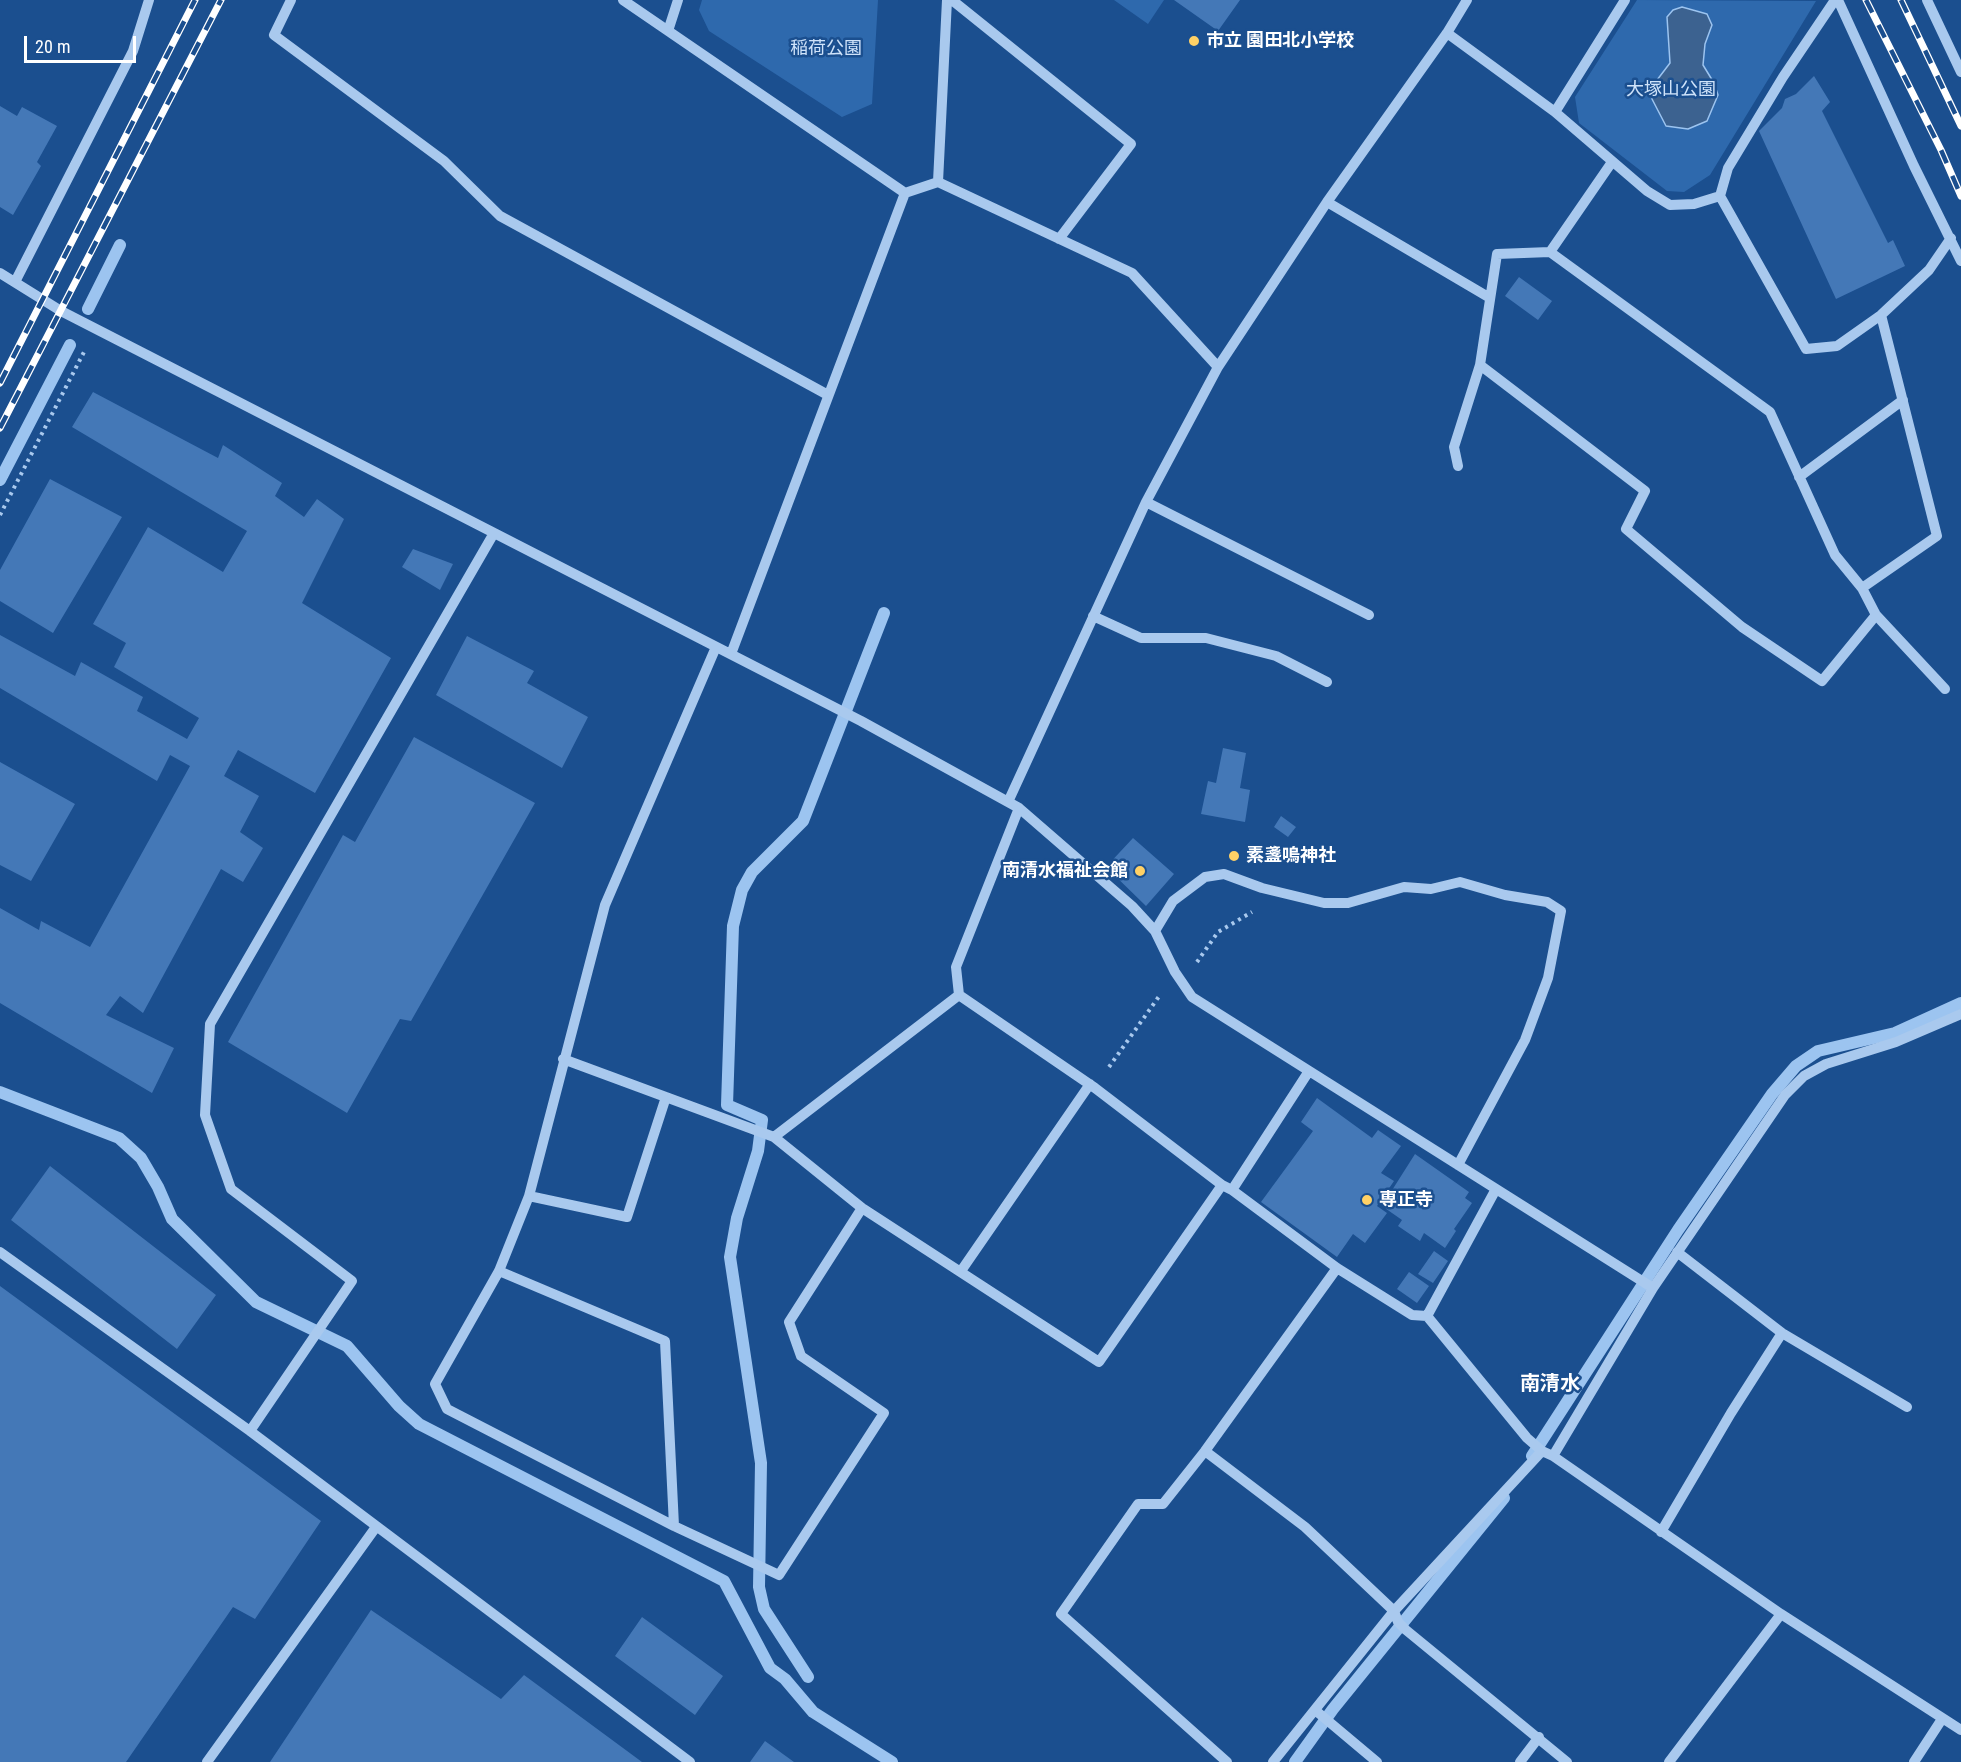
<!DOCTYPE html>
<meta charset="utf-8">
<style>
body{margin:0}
#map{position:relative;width:1961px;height:1762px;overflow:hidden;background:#1b4f8f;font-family:"Roboto Condensed",sans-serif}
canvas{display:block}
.scale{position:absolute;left:24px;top:36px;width:112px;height:27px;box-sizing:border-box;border:3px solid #fff;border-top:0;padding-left:8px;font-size:18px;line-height:21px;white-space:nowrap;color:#fff;-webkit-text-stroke:4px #1b4f8f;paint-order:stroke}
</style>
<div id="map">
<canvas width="1961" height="1762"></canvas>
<div class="scale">20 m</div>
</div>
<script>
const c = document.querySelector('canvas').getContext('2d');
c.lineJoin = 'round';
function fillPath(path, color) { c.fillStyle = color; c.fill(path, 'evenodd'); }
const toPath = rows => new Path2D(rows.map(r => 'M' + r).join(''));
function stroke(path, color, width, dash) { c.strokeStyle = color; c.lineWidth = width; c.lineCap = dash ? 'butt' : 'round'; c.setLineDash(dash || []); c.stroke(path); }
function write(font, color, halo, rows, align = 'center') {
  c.font = font + ' "Roboto Condensed","Noto Sans JP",sans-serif'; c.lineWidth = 5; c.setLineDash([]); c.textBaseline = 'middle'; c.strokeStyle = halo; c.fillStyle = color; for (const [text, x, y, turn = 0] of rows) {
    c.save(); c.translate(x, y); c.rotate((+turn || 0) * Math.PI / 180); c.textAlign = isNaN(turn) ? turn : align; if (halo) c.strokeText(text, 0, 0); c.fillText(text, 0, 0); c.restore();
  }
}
const green = toPath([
 [702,0,878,0,872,104,842,117,709,31,699,10],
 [1114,0,1164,0,1148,24],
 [1637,0,1816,1,1710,175,1684,192,1667,191,1579,123,1575,97]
]);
const water = toPath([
 [1682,7,1707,14,1712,25,1705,44,1703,65,1714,83,1718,95,1707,121,1688,129,1666,126,1652,99,1654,84,1670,63,1667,17,1673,10,1682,7]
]);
const stream = toPath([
 [88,309,120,245],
 [0,480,70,345],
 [0,1092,119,1138,141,1158,158,1187,172,1219,256,1302,347,1346,399,1406,419,1424,724,1581,770,1668,785,1679,813,1712,892,1762],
 [1532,1456,1678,1230,1772,1094,1796,1066,1818,1051,1895,1033,1961,1003],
 [808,1677,764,1609,759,1587,761,1463,730,1257,737,1218,758,1151,762,1120,727,1105,733,926,742,890,752,872,803,821,884,613],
 [1295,1762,1333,1709,1504,1498]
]);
const building = toPath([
 [1174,0,1240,0,1218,31],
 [1814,76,1830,102,1822,111,1888,243,1893,240,1905,266,1836,299,1759,131,1782,108,1785,99,1796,94],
 [0,106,17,116,22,107,57,126,37,162,41,166,13,215,0,207],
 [1519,277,1552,301,1538,320,1505,296],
 [93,392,218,458,223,445,282,483,275,496,304,517,317,499,344,519,302,603,391,658,315,793,238,750,224,776,259,796,240,832,263,848,243,882,221,869,143,1013,120,996,106,1015,174,1048,152,1093,0,1003,0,908,39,930,41,921,90,947,190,766,170,755,157,781,0,688,0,635,75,676,81,662,143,697,137,711,187,739,199,718,114,667,126,643,93,624,148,527,223,572,247,531,72,427],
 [50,479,122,517,53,633,0,601,0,570],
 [413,549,453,564,440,590,402,567],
 [467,636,534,671,527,683,588,717,562,768,436,695],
 [414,737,535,803,411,1021,400,1019,347,1113,228,1042,343,835,355,842],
 [1223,748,1246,753,1240,788,1250,790,1245,822,1201,814,1208,781,1216,783],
 [0,762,75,804,31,881,0,865],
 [1281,816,1296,827,1288,837,1274,827],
 [1133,838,1174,874,1146,906,1106,867],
 [1317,1098,1372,1138,1378,1130,1401,1146,1381,1173,1394,1181,1377,1206,1387,1213,1365,1243,1353,1234,1337,1257,1261,1202,1313,1131,1301,1122],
 [1415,1154,1469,1192,1465,1198,1472,1203,1454,1229,1456,1231,1445,1248,1424,1233,1420,1241,1398,1226,1402,1220,1382,1206],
 [50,1166,216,1295,177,1349,11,1220],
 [1434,1251,1448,1261,1433,1283,1418,1274],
 [1409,1272,1429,1286,1417,1303,1397,1289],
 [0,1286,321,1521,255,1619,233,1607,126,1762,0,1762],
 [371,1610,501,1699,524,1675,642,1762,270,1762],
 [642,1617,723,1676,695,1715,615,1656],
 [765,1741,794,1762,750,1762]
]);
const path = toPath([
 [0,515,85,350],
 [1197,962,1218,932,1252,912],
 [1109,1067,1160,995]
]);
const minor = toPath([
 [291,0,274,35,444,161,500,216,828,395],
 [623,0,905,193],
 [947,0,938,182,1132,273,1218,367],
 [952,0,1131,144,1059,239],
 [1835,0,1783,77,1728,168,1720,196,1806,349,1837,346,1881,315,1929,270,1951,238],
 [1838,0,1914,166,1961,261],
 [1927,0,1961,72],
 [668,31,678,0],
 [1447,33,1555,112,1647,191,1670,205,1694,204,1720,196],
 [1555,112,1625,0],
 [1327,202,1490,298],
 [1550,252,1770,412,1835,555,1862,588,1876,615,1822,681,1742,627,1626,529,1645,491,1480,365,1497,254,1550,252],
 [1550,252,1612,162],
 [0,273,61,311,861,721,1019,808,1132,906,1155,931,1175,972,1192,997,1653,1288],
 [15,282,133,51,149,0],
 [1458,466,1454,447,1480,365],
 [1799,477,1903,400],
 [1146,502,1369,615],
 [1862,588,1937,536,1881,315],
 [1876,615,1945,689],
 [1093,616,1141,638,1206,638,1276,656,1327,682],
 [716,647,605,905,529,1196,499,1271,435,1384,447,1409,674,1526,779,1575,884,1413,801,1356,789,1322,862,1208],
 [731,654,905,193,938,182],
 [1008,802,1146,502,1218,367,1327,202,1447,33,1467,0],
 [1019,808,956,967,959,995,1095,1088,1222,1185,1232,1190,1337,1268,1412,1315,1427,1316,1527,1438,1542,1451,1553,1456,1781,1614,1961,1730],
 [1155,931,1173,901,1205,877,1224,874,1262,888,1324,903,1348,903,1404,887,1431,889,1460,882,1505,895,1547,902,1561,911,1548,978,1525,1040,1458,1165],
 [959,995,774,1137,862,1208,1099,1362,1222,1185],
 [563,1059,774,1137],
 [1232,1190,1309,1071],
 [529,1196,627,1217,666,1097],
 [0,1252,250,1431,690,1762],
 [1677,1252,1782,1333,1907,1407],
 [499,1271,665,1341,674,1526],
 [961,1271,1090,1084],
 [1427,1316,1496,1189],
 [250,1431,352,1281,231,1189,205,1115,210,1024,494,533],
 [1205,1451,1305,1527,1394,1611,1398,1622,1406,1630,1567,1762],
 [1553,1456,1653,1288,1785,1095,1804,1076,1826,1064,1896,1042,1961,1014],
 [1661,1532,1731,1413,1782,1333],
 [1315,1710,1377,1762],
 [207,1762,376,1527],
 [1227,1762,1061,1614,1138,1504,1163,1504,1205,1451,1337,1268],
 [1273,1762,1394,1611,1542,1451],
 [1520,1762,1539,1737],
 [1669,1762,1781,1614],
 [1914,1762,1942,1719]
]);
const rail = toPath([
 [1866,0,1941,150,1961,196],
 [1901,0,1961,126],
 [0,383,195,0],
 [0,428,221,0]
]);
const markers = [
 [1194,41,6,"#ffd166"],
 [1234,856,6,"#ffd166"],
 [1140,871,6,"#ffd166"],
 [1367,1200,6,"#ffd166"]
];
const poiNames = [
 ["市立 園田北小学校",1206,41],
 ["素盞嗚神社",1246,856],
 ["南清水福祉会館",1128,871,"right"],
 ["専正寺",1379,1200]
];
const parkNames = [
 ["稲荷公園",826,49],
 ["大塚山公園",1671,90]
];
const neighbourhoodNames = [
 ["南清水",1550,1385]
];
fillPath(green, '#2e69ad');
fillPath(water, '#3c6290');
stroke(water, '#9cc4f0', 1.5);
stroke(stream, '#9cc4f0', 12);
fillPath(building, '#4478b7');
stroke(path, '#a9c9ee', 4, [3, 4.5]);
stroke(minor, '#a9c9ee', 10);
stroke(rail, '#fff', 7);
stroke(rail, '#1b4f8f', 4.5, [14]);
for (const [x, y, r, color] of markers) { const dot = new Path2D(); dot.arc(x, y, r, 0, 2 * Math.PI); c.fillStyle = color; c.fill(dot); stroke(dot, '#1b4f8f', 2); }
write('bold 18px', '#fff', '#1b4f8f', poiNames, 'left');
write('18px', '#cfe3fa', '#1b4f8f', parkNames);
write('bold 20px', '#fff', '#1b4f8f', neighbourhoodNames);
</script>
